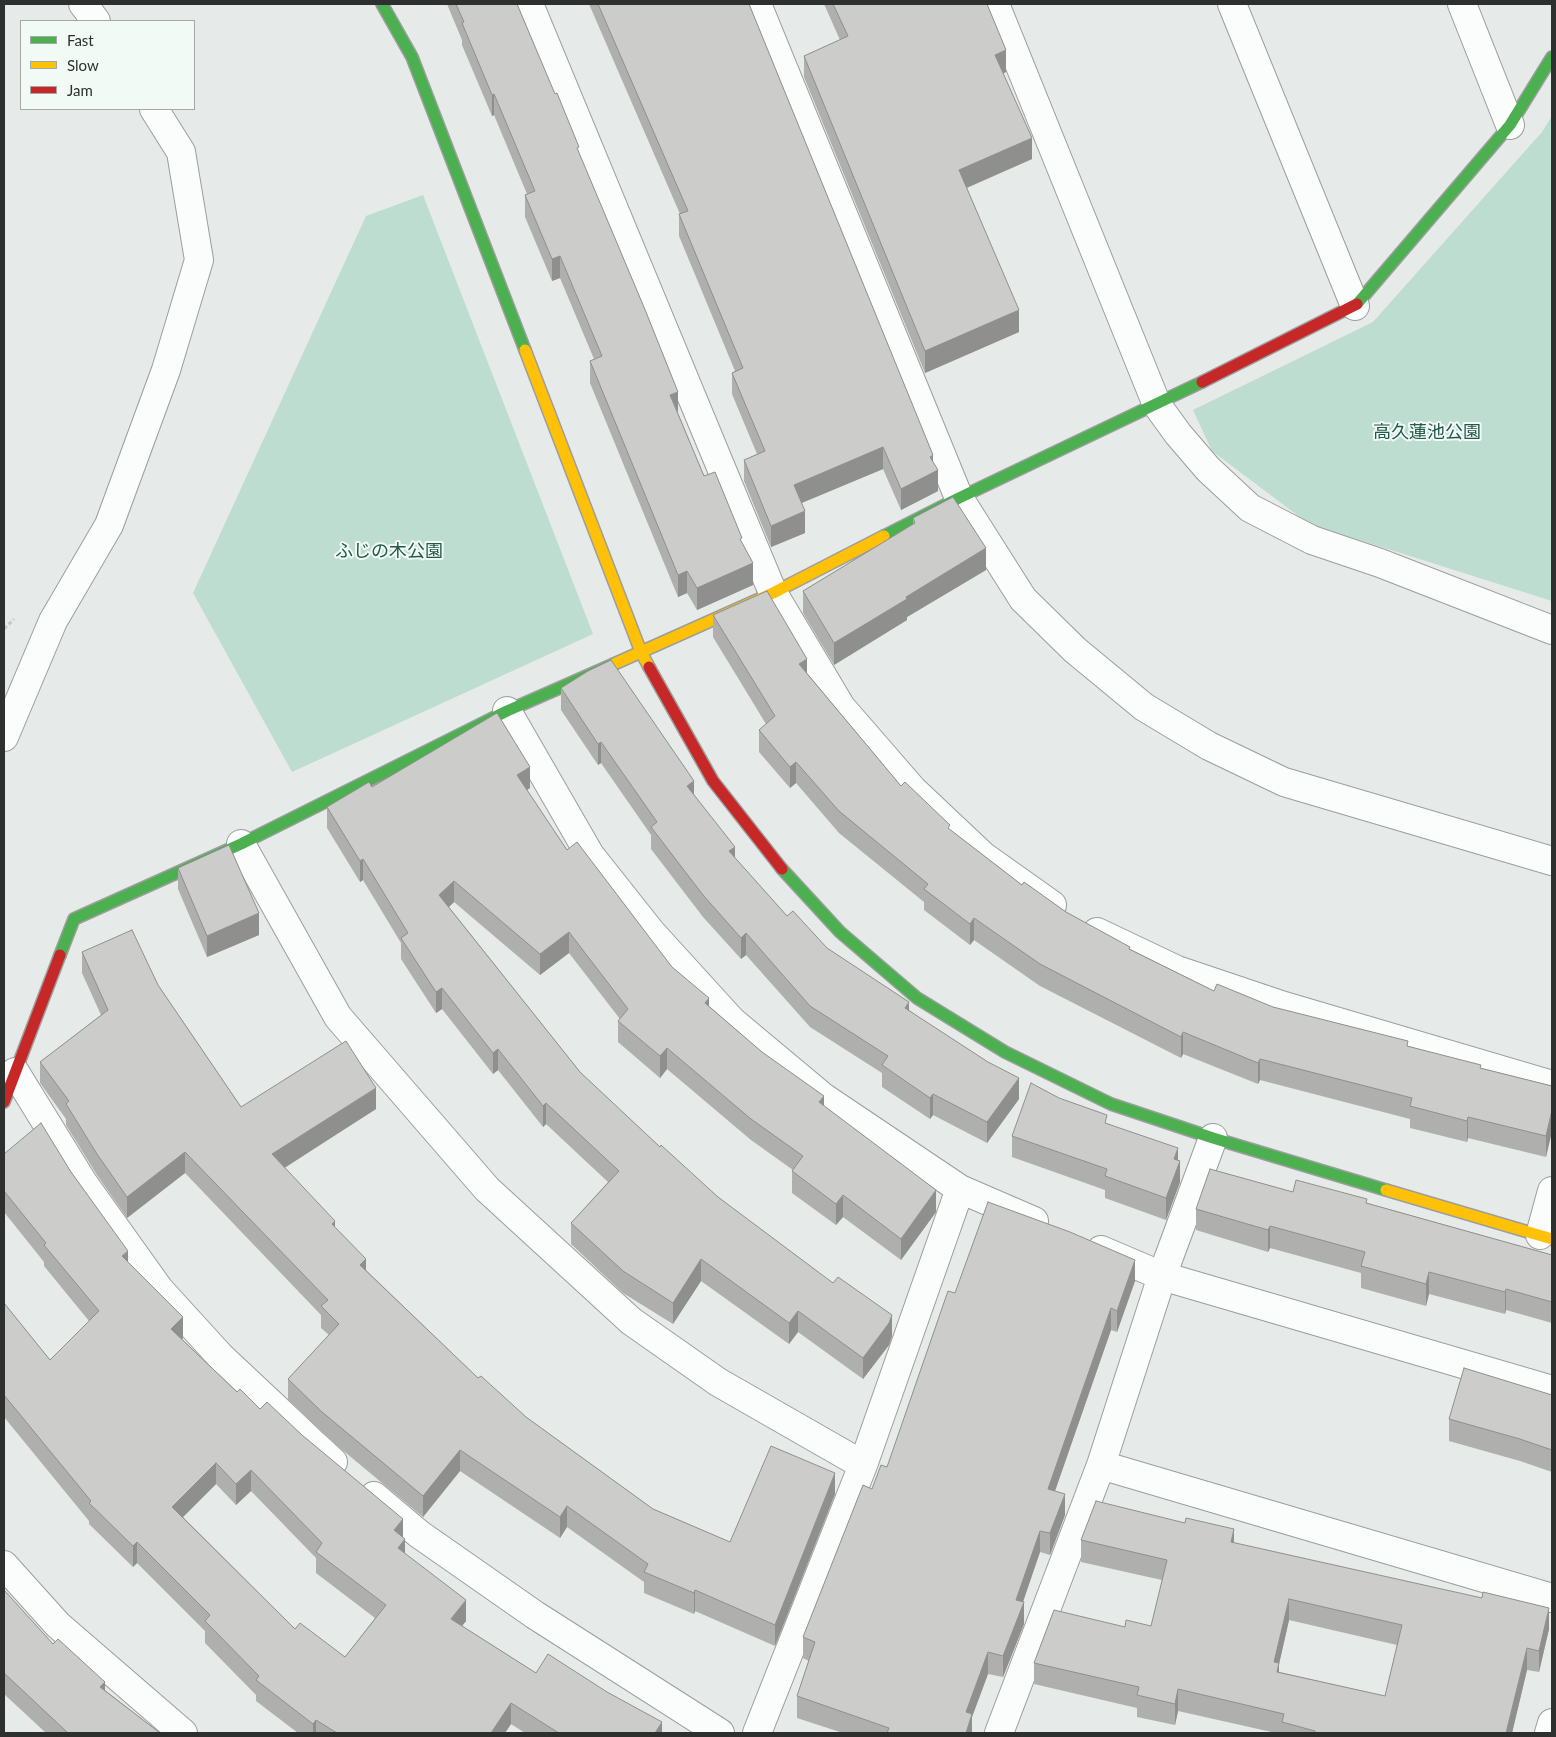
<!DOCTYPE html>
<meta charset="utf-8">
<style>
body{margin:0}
#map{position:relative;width:1556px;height:1737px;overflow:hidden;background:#e6eae8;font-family:Lato,sans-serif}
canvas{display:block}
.frame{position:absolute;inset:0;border:5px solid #2d302f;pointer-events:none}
.legend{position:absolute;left:20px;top:20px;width:175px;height:90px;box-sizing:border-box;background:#f2faf6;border:1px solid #a3a9a6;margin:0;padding:6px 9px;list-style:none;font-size:15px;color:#2d302f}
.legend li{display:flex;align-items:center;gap:10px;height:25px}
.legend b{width:25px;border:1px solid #a3a9a6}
</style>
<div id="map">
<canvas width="1556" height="1737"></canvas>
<div class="frame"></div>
<ul class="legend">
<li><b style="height:6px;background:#4caf50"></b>Fast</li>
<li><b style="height:6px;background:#ffc107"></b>Slow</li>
<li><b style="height:6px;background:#c62828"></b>Jam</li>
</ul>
</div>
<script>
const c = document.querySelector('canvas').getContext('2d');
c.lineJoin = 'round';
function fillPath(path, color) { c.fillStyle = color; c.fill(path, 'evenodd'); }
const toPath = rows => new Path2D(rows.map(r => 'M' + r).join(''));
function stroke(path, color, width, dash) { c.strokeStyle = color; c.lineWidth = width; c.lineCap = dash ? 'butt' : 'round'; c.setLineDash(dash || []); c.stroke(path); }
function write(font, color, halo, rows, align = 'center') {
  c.font = font + ' Lato,"Noto Sans JP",sans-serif'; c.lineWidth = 4; c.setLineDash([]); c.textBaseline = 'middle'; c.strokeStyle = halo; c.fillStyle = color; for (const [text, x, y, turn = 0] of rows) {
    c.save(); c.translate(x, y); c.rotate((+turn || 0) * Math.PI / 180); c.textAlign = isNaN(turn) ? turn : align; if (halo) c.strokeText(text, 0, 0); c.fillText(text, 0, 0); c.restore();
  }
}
const green = toPath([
 [1552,116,1552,601,1309,524,1212,451,1193,410,1373,322,1542,132],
 [423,195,593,634,292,772,193,593,366,216]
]);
const path = toPath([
 [4,629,14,619]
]);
const street = toPath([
 [83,4,96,21],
 [529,4,773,593,841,707,913,790,983,856,1052,905],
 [757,4,959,498,1023,599,1075,650,1144,707,1209,746,1284,782,1552,861],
 [995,4,1157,405,1178,434,1208,469,1250,508,1312,540,1380,563,1552,630],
 [1232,4,1355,306],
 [1462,4,1510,125],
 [507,711,590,855,651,932,732,1021,823,1097,960,1189,1034,1221],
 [4,737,53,621,109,525,166,370,199,260,181,152,154,109],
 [241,844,338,1017,487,1189,631,1321,718,1382,863,1465],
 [1097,932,1177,970,1284,1006,1552,1085],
 [15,1072,84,1184,159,1289,221,1357,333,1462],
 [1540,1235,1552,1191],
 [1101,1250,1162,1276,1552,1390],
 [1101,1465,1552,1598],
 [374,1496,419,1534,535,1615,720,1733],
 [4,1565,58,1625,183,1733],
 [757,1733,863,1465,960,1189],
 [999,1733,1101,1465,1162,1276,1213,1138],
 [1549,1733,1552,1723]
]);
const fast = toPath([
 [382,4,412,57,525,350],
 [1357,304,1510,125,1552,57],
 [884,536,959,498,1202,382],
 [782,869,840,932,917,998,1005,1052,1111,1104,1213,1138,1386,1190],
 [60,955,74,919,241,844,507,711,614,664]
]);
const slow = toPath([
 [525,350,641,652,649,667],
 [614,664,773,593,884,536],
 [1386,1190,1552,1239]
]);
const jam = toPath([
 [1202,382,1357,304],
 [649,667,713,781,782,869],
 [4,1102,60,955]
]);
const wall = toPath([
 [447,4,517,4,579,154,678,413,704,476,742,543,753,585,697,610,687,593,678,597,590,383,590,361,594,359,560,278,552,281,525,217,525,195,527,194,494,115,492,116,462,45,462,40],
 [589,4,749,4,933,463,938,491,901,510,883,469,802,503,805,533,771,547,744,481,744,460,757,454,732,394,732,373,735,371,679,236,679,214,680,214],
 [824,4,987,4,1006,72,1003,73,1032,159,967,188,1019,332,925,373,804,77,804,56,840,40],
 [913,518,986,570,907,617,907,620,834,665,803,613,803,591,913,524],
 [713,615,807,673,901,786,950,830,1022,885,1066,912,1130,949,1214,991,1273,1007,1408,1046,1481,1068,1552,1086,1546,1157,1468,1138,1467,1142,1410,1128,1410,1119,1260,1080,1258,1084,1183,1054,1181,1058,1040,986,974,940,970,945,924,910,924,902,839,833,796,783,790,788,759,752,759,730,766,724,713,637],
 [561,688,694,794,735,858,787,916,827,948,909,1010,1019,1099,987,1143,933,1115,930,1119,882,1087,882,1073,810,1027,746,955,741,959,703,917,651,849,651,835,601,763,598,765,561,710],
 [372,787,530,788,527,790,567,850,672,967,709,1006,824,1106,936,1212,901,1260,843,1217,836,1225,792,1193,792,1171,793,1170,751,1140,667,1069,660,1078,618,1042,618,1021,620,1019,569,953,540,975,454,902,449,907,580,1072,660,1147,718,1197,892,1336,889,1345,863,1379,798,1332,789,1344,701,1281,673,1324,623,1293,571,1244,571,1223,608,1182,546,1124,543,1127,498,1070,493,1074,442,1009,436,1013,401,959,401,943,363,880,360,882,327,828,327,807],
 [178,868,259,935,207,957,178,889],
 [82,952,158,985,241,1107,376,1109,284,1167,335,1228,366,1270,478,1378,526,1417,653,1509,730,1542,835,1494,775,1646,695,1611,694,1614,644,1593,644,1582,567,1527,560,1538,460,1471,423,1517,322,1433,288,1400,288,1379,329,1335,321,1328,321,1315,185,1173,127,1218,97,1175,66,1125,66,1119,40,1083,40,1062,101,1015,82,973],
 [1107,1123,1178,1160,1180,1182,1166,1220,1105,1198,1105,1190,1012,1157,1012,1136],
 [4,1154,128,1262,183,1338,182,1339,237,1392,260,1409,403,1537,405,1554,466,1621,462,1626,536,1673,662,1733,525,1733,511,1724,505,1733,298,1733,256,1701,256,1695,205,1643,205,1631,137,1563,133,1567,89,1524,89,1521,4,1417,4,1303,50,1360,89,1321,44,1266,44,1262,4,1212],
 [216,1484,236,1505,251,1491,316,1558,316,1573,375,1618,345,1657,295,1629,183,1517],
 [1293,1192,1367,1203,1552,1255,1552,1323,1506,1310,1505,1314,1429,1294,1426,1306,1361,1288,1361,1273,1270,1248,1268,1252,1196,1230,1196,1209],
 [1135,1281,1117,1332,1111,1330,1055,1491,1065,1515,1050,1555,1040,1552,1023,1602,1024,1624,1003,1677,988,1674,972,1717,972,1733,843,1733,797,1718,797,1696,809,1661,803,1658,803,1637,872,1489,887,1467,955,1293],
 [1552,1395,1552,1472,1520,1461,1449,1441,1449,1419],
 [1081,1540,1234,1543,1549,1629,1539,1672,1527,1670,1512,1733,1276,1733,1178,1711,1175,1725,1137,1717,1137,1708,1034,1684,1034,1663,1125,1627,1151,1626,1162,1580,1081,1562],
 [1289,1620,1397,1645,1385,1696,1279,1672,1279,1664],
 [4,1590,53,1644,105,1690,160,1733,46,1733,4,1694]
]);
const shadedWall = toPath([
 [1006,50,1006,72,995,77,995,55],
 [494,94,494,115,492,116,492,95],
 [1032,138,1032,159,959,191,959,170],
 [560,256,560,278,552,281,552,259],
 [1019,310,1019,332,925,373,925,351],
 [678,392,678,413,670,395],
 [883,447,883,469,794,506,794,485],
 [933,455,933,472,938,470,938,491,901,510,901,489,930,457],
 [805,511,805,533,771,547,771,526],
 [986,548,986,570,907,617,907,620,834,665,834,643,906,597],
 [753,563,753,585,697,610,697,588],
 [687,571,687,593,678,597,678,575],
 [807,659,807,681,799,664],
 [601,742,601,763,598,765,598,744],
 [796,762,796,783,790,788,790,767],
 [530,767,530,788,517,796,517,775],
 [694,781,694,803,687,786],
 [735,847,735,869,729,851],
 [363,859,363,880,360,882,360,861],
 [454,881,454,902,439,916,439,895],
 [259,913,259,935,207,957,207,936],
 [974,918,974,940,970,945,970,924],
 [569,932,569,953,540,975,540,954],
 [746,933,746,955,741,959,741,938],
 [442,988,442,1009,436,1013,436,992],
 [709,998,709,1020,705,1003],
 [909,1002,909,1024,905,1008],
 [1183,1032,1183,1054,1181,1058,1181,1037],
 [667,1048,667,1069,660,1078,660,1056],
 [498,1049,498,1070,493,1074,493,1053],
 [1260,1059,1260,1080,1258,1084,1258,1063],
 [1019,1078,1019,1099,987,1143,987,1122],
 [376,1088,376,1109,272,1176,272,1154],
 [933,1094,933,1115,930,1119,930,1098],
 [824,1096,824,1118,819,1102],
 [546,1103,546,1124,543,1127,543,1106],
 [1552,1110,1552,1132,1546,1157,1546,1136],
 [1468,1117,1468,1138,1467,1142,1467,1121],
 [1178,1148,1178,1166,1180,1161,1180,1182,1166,1220,1166,1198,1174,1159],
 [185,1152,185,1173,127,1218,127,1197],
 [936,1190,936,1212,901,1260,901,1239],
 [843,1195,843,1217,836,1225,836,1204],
 [335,1221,335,1242,332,1224],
 [1270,1226,1270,1248,1268,1252,1268,1230],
 [128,1251,128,1273,122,1256],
 [366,1259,366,1280,360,1265],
 [701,1259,701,1281,673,1324,673,1303],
 [1135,1260,1135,1281,1117,1332,1117,1311],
 [1429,1272,1429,1294,1426,1306,1426,1284],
 [1506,1289,1506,1310,1505,1314,1505,1292],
 [1111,1308,1111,1330,1048,1511,1048,1489],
 [798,1311,798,1332,789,1344,789,1323],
 [892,1315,892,1336,889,1345,863,1379,863,1358],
 [183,1317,183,1338,171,1350,171,1329],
 [460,1450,460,1471,423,1517,423,1496],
 [216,1463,216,1484,172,1528,172,1507],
 [251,1470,251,1491,236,1505,236,1484],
 [835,1473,835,1494,775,1646,775,1625],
 [1065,1494,1065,1515,1050,1555,1050,1533],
 [567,1506,567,1527,560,1538,560,1517],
 [403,1519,403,1541,394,1530],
 [1234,1529,1234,1551,1231,1542],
 [1040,1531,1040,1552,1016,1622,1016,1600],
 [405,1539,405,1560,398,1548],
 [137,1542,137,1563,133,1567,133,1546],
 [695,1590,695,1611,694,1614,694,1593],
 [1289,1599,1289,1620,1279,1664,1279,1685,1274,1662],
 [466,1600,466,1621,451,1640,451,1619],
 [1024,1602,1024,1624,1003,1677,1003,1656],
 [1549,1608,1549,1629,1539,1672,1539,1651],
 [1527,1648,1527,1670,1512,1733,1506,1733],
 [988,1652,988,1674,972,1717,972,1733,966,1733,966,1712],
 [105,1682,105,1703,100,1687],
 [1178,1689,1178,1711,1175,1725,1175,1704],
 [511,1703,511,1724,505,1733,491,1733],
 [316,1720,316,1733,313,1733,313,1724],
 [662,1722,662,1733,655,1733]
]);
const building = toPath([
 [456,4,517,4,555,94,557,93,579,147,577,148,646,312,678,392,670,395,704,476,715,472,742,538,740,539,753,563,697,588,687,571,678,575,590,361,602,356,560,256,552,259,525,195,535,191,494,94,492,95,462,23,464,22,456,4],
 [598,4,749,4,933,455,930,457,938,470,901,489,883,447,794,485,805,511,771,526,744,460,765,451,732,373,743,368,679,214,688,211,598,4],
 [833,4,987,4,1006,50,995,55,1032,138,959,170,1019,310,925,351,804,56,848,36,833,4],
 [953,497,986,548,906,597,907,599,834,643,803,591,915,523,913,518,953,497],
 [767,591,807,659,799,664,901,786,905,782,950,825,948,828,1022,885,1024,882,1066,912,1130,947,1129,949,1214,991,1217,984,1273,1007,1408,1041,1407,1046,1481,1065,1480,1068,1552,1086,1552,1110,1546,1136,1468,1117,1467,1121,1410,1106,1412,1098,1260,1059,1258,1063,1183,1032,1181,1037,1040,964,974,918,970,924,924,889,928,884,839,811,796,762,790,767,759,730,775,716,713,615,767,591],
 [611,660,694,781,687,786,735,847,729,851,787,916,793,911,827,948,909,1002,905,1008,988,1062,1019,1078,987,1122,933,1094,930,1098,882,1065,888,1056,810,1006,746,933,741,938,703,895,651,827,657,822,601,742,598,744,561,688,588,671,611,660],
 [497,713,530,767,517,775,567,850,577,842,672,967,709,998,705,1003,762,1052,824,1096,819,1102,936,1190,901,1239,843,1195,836,1204,792,1171,803,1156,751,1119,667,1048,660,1056,618,1021,628,1009,569,932,540,954,454,881,439,895,580,1072,660,1147,661,1145,718,1197,833,1283,838,1277,892,1315,889,1323,863,1358,798,1311,789,1323,701,1259,673,1303,623,1271,571,1223,619,1171,546,1103,543,1106,498,1049,493,1053,442,988,436,992,401,938,408,933,363,859,360,861,327,807,369,782,372,787,497,713],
 [229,845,259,913,207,936,178,868,229,845],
 [132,930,158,985,241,1107,346,1041,376,1088,272,1154,335,1221,332,1224,366,1259,360,1265,478,1378,481,1376,526,1417,653,1509,730,1542,771,1446,835,1473,775,1625,695,1590,694,1593,644,1572,648,1564,567,1506,560,1517,460,1450,423,1496,322,1412,288,1379,339,1324,321,1306,328,1300,185,1152,127,1197,97,1154,66,1104,69,1101,40,1062,108,1010,82,952,132,930],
 [1031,1083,1059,1098,1107,1115,1105,1123,1178,1148,1174,1159,1180,1161,1166,1198,1105,1176,1107,1169,1012,1136,1031,1083],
 [41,1123,71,1172,128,1251,122,1256,183,1317,171,1329,237,1392,240,1389,260,1409,267,1402,302,1435,403,1519,394,1530,405,1539,398,1548,466,1600,451,1619,536,1673,548,1654,607,1692,662,1722,655,1733,559,1733,511,1703,491,1733,337,1733,316,1720,313,1724,256,1680,259,1676,205,1621,210,1615,137,1542,133,1546,89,1503,91,1501,4,1395,4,1303,50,1360,99,1311,44,1245,46,1243,4,1191,4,1154,41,1123],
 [216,1463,236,1484,251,1470,322,1543,316,1552,386,1605,345,1657,300,1623,295,1629,172,1507,216,1463],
 [1210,1169,1293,1192,1296,1180,1367,1199,1366,1203,1552,1255,1552,1302,1506,1289,1505,1292,1429,1272,1426,1284,1361,1266,1365,1252,1270,1226,1268,1230,1196,1209,1210,1169],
 [988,1202,1070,1232,1135,1260,1117,1311,1111,1308,1048,1489,1065,1494,1050,1533,1040,1531,1016,1600,1024,1602,1003,1656,988,1652,966,1712,972,1714,966,1733,887,1733,889,1728,797,1696,815,1642,803,1637,863,1485,872,1489,881,1465,887,1467,948,1291,955,1293,988,1202],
 [1464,1368,1552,1395,1552,1450,1520,1439,1449,1419,1464,1368],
 [1096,1501,1185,1523,1186,1518,1234,1529,1231,1542,1482,1598,1483,1592,1549,1608,1539,1651,1527,1648,1506,1733,1509,1733,1315,1733,1315,1731,1282,1722,1284,1714,1178,1689,1175,1704,1137,1695,1139,1687,1034,1663,1054,1610,1125,1627,1126,1620,1151,1626,1167,1560,1081,1540,1096,1501],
 [1289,1599,1402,1625,1385,1696,1277,1672,1279,1663,1274,1662,1289,1599],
 [4,1590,53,1644,58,1639,105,1682,100,1687,160,1733,68,1733,4,1673,4,1590]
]);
const parkNames = [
 ["高久蓮池公園",1427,432],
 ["ふじの木公園",389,551]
];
fillPath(green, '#beddd1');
stroke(street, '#9b9e9d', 30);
stroke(fast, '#9b9e9d', 14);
stroke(slow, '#9b9e9d', 14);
stroke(jam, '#9b9e9d', 14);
stroke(path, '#c7c8c8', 3, [4, 2.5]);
stroke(street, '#fbfcfc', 28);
stroke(fast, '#4caf50', 11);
stroke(slow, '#ffc107', 11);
stroke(jam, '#c62828', 11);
fillPath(wall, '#afafae');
fillPath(shadedWall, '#8f8f8d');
fillPath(building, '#ccccca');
stroke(building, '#8f8f8d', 1);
write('18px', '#235a49', '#f2faf6', parkNames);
</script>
